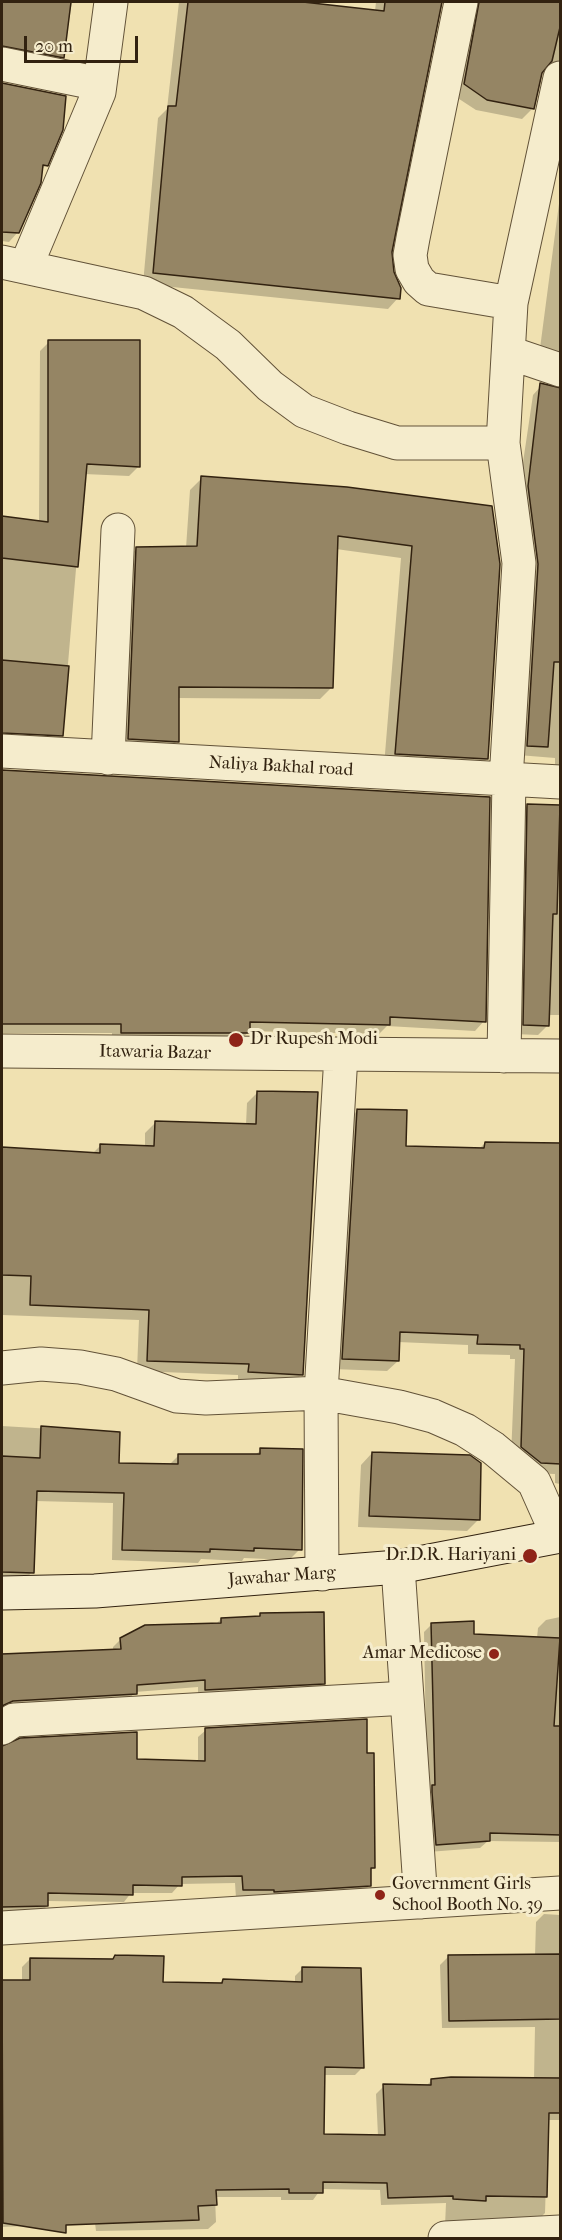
<!DOCTYPE html>
<style>
body{margin:0}
#map{position:relative;width:562px;height:2240px;overflow:hidden;background:#f0e1b1;font-family:"IM FELL French Canon",serif}
canvas{display:block}
.frame{position:absolute;inset:0;border:3px solid #322210;pointer-events:none}
.scale{position:absolute;left:24px;top:36px;width:114px;height:27px;box-sizing:border-box;border:3px solid #322210;border-top:0;padding-left:8px;font-size:18px;line-height:21px;white-space:nowrap;color:#322210;-webkit-text-stroke:4px #f5eccc;paint-order:stroke}
</style>
<div id="map">
<canvas width="562" height="2240"></canvas>
<div class="frame"></div>
<div class="scale">20 m</div>
</div>
<script>
const c = document.querySelector('canvas').getContext('2d');
c.lineJoin = 'round';
function fillPath(path, color) { c.fillStyle = color; c.fill(path, 'evenodd'); }
const toPath = rows => new Path2D(rows.map(r => 'M' + r).join(''));
function stroke(path, color, width, dash) { c.strokeStyle = color; c.lineWidth = width; c.lineCap = dash ? 'butt' : 'round'; c.setLineDash(dash || []); c.stroke(path); }
function write(font, color, halo, rows, align = 'center') {
  c.font = font + ' "IM FELL French Canon",serif'; c.lineWidth = 6; c.setLineDash([]); c.textBaseline = 'middle'; c.strokeStyle = halo; c.fillStyle = color; for (const [text, x, y, turn = 0] of rows) {
    c.save(); c.translate(x, y); c.rotate((+turn || 0) * Math.PI / 180); c.textAlign = isNaN(turn) ? turn : align; if (halo) c.strokeText(text, 0, 0); c.fillText(text, 0, 0); c.restore();
  }
}
const shadow = toPath([
 [2,2,72,2,63,57,53,66,2,56],
 [179,2,289,2,375,11,376,2,441,2,390,252,398,298,388,309,143,284,158,118,167,109],
 [465,2,560,2,560,74,553,70,543,70,533,108,522,119,476,110,453,95],
 [2,84,65,97,46,165,40,171,18,232,9,242,2,241],
 [560,196,560,365,539,356],
 [49,342,139,466,129,476,84,474,62,735,52,744,2,740,2,517,39,522,40,351],
 [542,385,560,389,560,778,555,774,555,758,518,755,518,496,533,395],
 [202,478,491,507,487,759,475,771,384,766,401,558,336,549,332,687,320,699,177,698,177,741,165,753,116,751,125,561,137,548,186,548,190,490],
 [2,771,488,798,484,1021,475,1031,387,1026,379,1034,249,1031,239,1042,112,1042,112,1033,2,1033],
 [528,805,560,805,560,1015,548,1015,548,1025,538,1035,514,1034,518,815],
 [258,1092,302,1374,291,1385,238,1383,238,1375,137,1371,139,1320,2,1315,2,1149,92,1154,101,1145,145,1147,145,1133,156,1122,246,1125,247,1103],
 [357,1111,405,1147,479,1149,485,1143,560,1145,560,1484,555,1483,555,1474,530,1473,511,1457,515,1359,510,1359,510,1355,468,1354,468,1345,398,1342,398,1361,387,1371,332,1369,347,1121],
 [2,1426,118,1433,117,1464,168,1466,179,1455,255,1455,261,1450,300,1549,289,1560,244,1558,242,1561,201,1559,198,1563,112,1560,113,1503,35,1501,32,1572,22,1583,2,1583],
 [372,1453,478,1520,467,1531,358,1527,361,1465],
 [261,1615,324,1683,316,1691,198,1698,198,1687,135,1692,127,1702,2,1710,2,1653,113,1651,113,1647,121,1639,216,1624,221,1619,257,1618],
 [560,1617,560,1842,488,1841,480,1848,428,1852,424,1632,432,1624,472,1636,537,1638,538,1628,546,1620],
 [206,1730,365,1755,374,1867,369,1872,370,1885,362,1893,236,1898,235,1883,180,1884,172,1893,131,1893,124,1902,47,1901,47,1906,39,1914,2,1914,2,1748,136,1761,198,1762,198,1737],
 [544,1914,560,1915,560,2120,548,2120,545,2213,537,2221,445,2226,446,2203,381,2205,380,2190,321,2189,313,2200,281,2200,281,2197,215,2197,216,2222,208,2229,96,2231,95,2223,2,2227,2,1981,22,1981,22,1967,30,1959,111,1961,115,1956,162,1983,219,1984,223,1980,295,1983,295,1976,303,1968,363,2067,355,2075,323,2075,322,2135,378,2136,376,2094,384,2086,426,2086,432,2080,534,2079,535,2027,442,2028,440,1965,448,1957,535,1956,536,1922]
]);
const building = toPath([
 [2,2,71,2,64,58,2,46,2,2],
 [188,2,303,2,384,11,385,2,442,2,392,252,394,272,401,288,400,299,153,273,168,106,176,106,188,2],
 [479,2,561,2,561,23,552,61,542,73,534,109,487,100,464,84,479,2],
 [2,83,66,96,63,130,48,166,43,165,41,183,19,233,2,232,2,83],
 [48,340,140,340,140,467,87,464,78,567,2,558,2,516,48,522,48,340],
 [540,383,561,388,561,662,554,662,548,747,527,746,538,564,528,486,540,383],
 [201,476,347,487,492,506,500,564,488,759,395,754,412,546,338,536,333,688,179,687,179,742,128,739,136,547,197,546,201,476],
 [2,660,69,666,63,736,2,733,2,660],
 [2,770,490,797,486,1022,390,1017,390,1025,250,1022,250,1033,121,1033,121,1024,2,1024,2,770],
 [527,804,560,805,557,914,553,914,549,1026,523,1025,527,804],
 [257,1091,318,1092,303,1375,248,1372,249,1364,147,1361,149,1310,30,1305,31,1276,2,1275,2,1147,100,1153,100,1144,154,1146,155,1121,256,1124,257,1091],
 [357,1109,407,1110,406,1146,484,1148,485,1142,561,1143,561,1464,541,1463,521,1447,524,1349,520,1349,520,1345,477,1344,478,1335,400,1332,399,1361,342,1359,357,1109],
 [41,1426,120,1432,119,1463,178,1464,178,1454,260,1454,260,1448,303,1449,302,1550,254,1548,254,1551,210,1549,210,1552,122,1550,124,1493,37,1491,34,1573,2,1572,2,1456,40,1458,41,1426],
 [372,1452,470,1455,481,1463,480,1520,369,1516,372,1452],
 [324,1612,325,1684,205,1690,205,1680,137,1685,137,1694,13,1701,2,1706,2,1654,121,1649,120,1638,145,1625,221,1623,221,1618,260,1616,260,1613,324,1612],
 [474,1621,474,1634,560,1638,554,1726,561,1726,561,1835,490,1833,490,1841,436,1845,432,1792,432,1785,435,1785,431,1623,474,1621],
 [367,1719,367,1753,374,1753,375,1868,371,1868,371,1886,274,1892,274,1890,243,1890,242,1876,182,1877,182,1886,133,1885,133,1895,48,1893,48,1906,2,1907,2,1746,20,1738,137,1732,137,1759,205,1761,205,1728,367,1719],
 [561,1954,561,2019,449,2021,448,1955,561,1954],
 [115,1955,164,1956,163,1982,222,1983,223,1979,302,1982,302,1967,361,1968,364,2068,325,2067,324,2134,385,2135,383,2084,431,2085,431,2079,451,2077,561,2078,561,2113,549,2113,547,2197,486,2196,486,2201,453,2199,453,2196,388,2198,387,2183,323,2182,323,2193,289,2193,289,2189,216,2190,217,2205,198,2206,199,2220,66,2225,66,2233,3,2223,2,1980,30,1980,30,1958,113,1959,115,1955]
]);
const minor = toPath([
 [461,2,413,238,410,255,412,269,419,281,428,289,511,303],
 [2,64,100,84],
 [2,262,144,293,183,312,228,345,270,386,304,411,348,428,397,443,503,443],
 [26,266,99,92,111,2],
 [510,353,560,370],
 [2,751,560,782],
 [108,758,118,530],
 [506,780,519,563,503,443,511,303,560,78],
 [2,1051,560,1056],
 [504,1056,509,779],
 [2,1368,41,1364,80,1367,116,1374,177,1396,206,1398,321,1393,399,1407,433,1416,465,1430,493,1448,534,1482,558,1536],
 [398,1567,421,1902],
 [322,1574,321,1393,341,1055],
 [2,1728,14,1720,407,1698],
 [2,1928,560,1893],
 [445,2238,560,2232]
]);
const secondary = toPath([
 [2,1593,95,1591,398,1567,560,1536]
]);
const markers = [
 [236,1040,8,"#8f2418"],
 [530,1556,8,"#8f2418"],
 [494,1654,6,"#8f2418"],
 [380,1895,6,"#8f2418"]
];
const streetNames = [
 ["Naliya Bakhal road",281,767,3],
 ["Itawaria Bazar",155,1053,1],
 ["Jawahar Marg",282,1577,-4]
];
const poiNames = [
 ["Dr Rupesh Modi",250,1040],
 ["Dr.D.R. Hariyani",516,1556,"right"],
 ["Amar Medicose",482,1654,"right"],
 ["Government Girls",392,1885],
 ["School Booth No. 39",392,1906]
];
fillPath(shadow, '#0003');
fillPath(building, '#958564');
stroke(building, '#322210', 1.5);
stroke(minor, '#625238', 35);
stroke(secondary, '#322210', 35);
stroke(minor, '#f5eccc', 33);
stroke(secondary, '#f5eccc', 33);
for (const [x, y, r, color] of markers) { const dot = new Path2D(); dot.arc(x, y, r, 0, 2 * Math.PI); c.fillStyle = color; c.fill(dot); stroke(dot, '#f5eccc', 2); }
write('18px', '#322210', '#f5eccc', streetNames);
write('18px', '#322210', '#f5eccc', poiNames, 'left');
</script>
